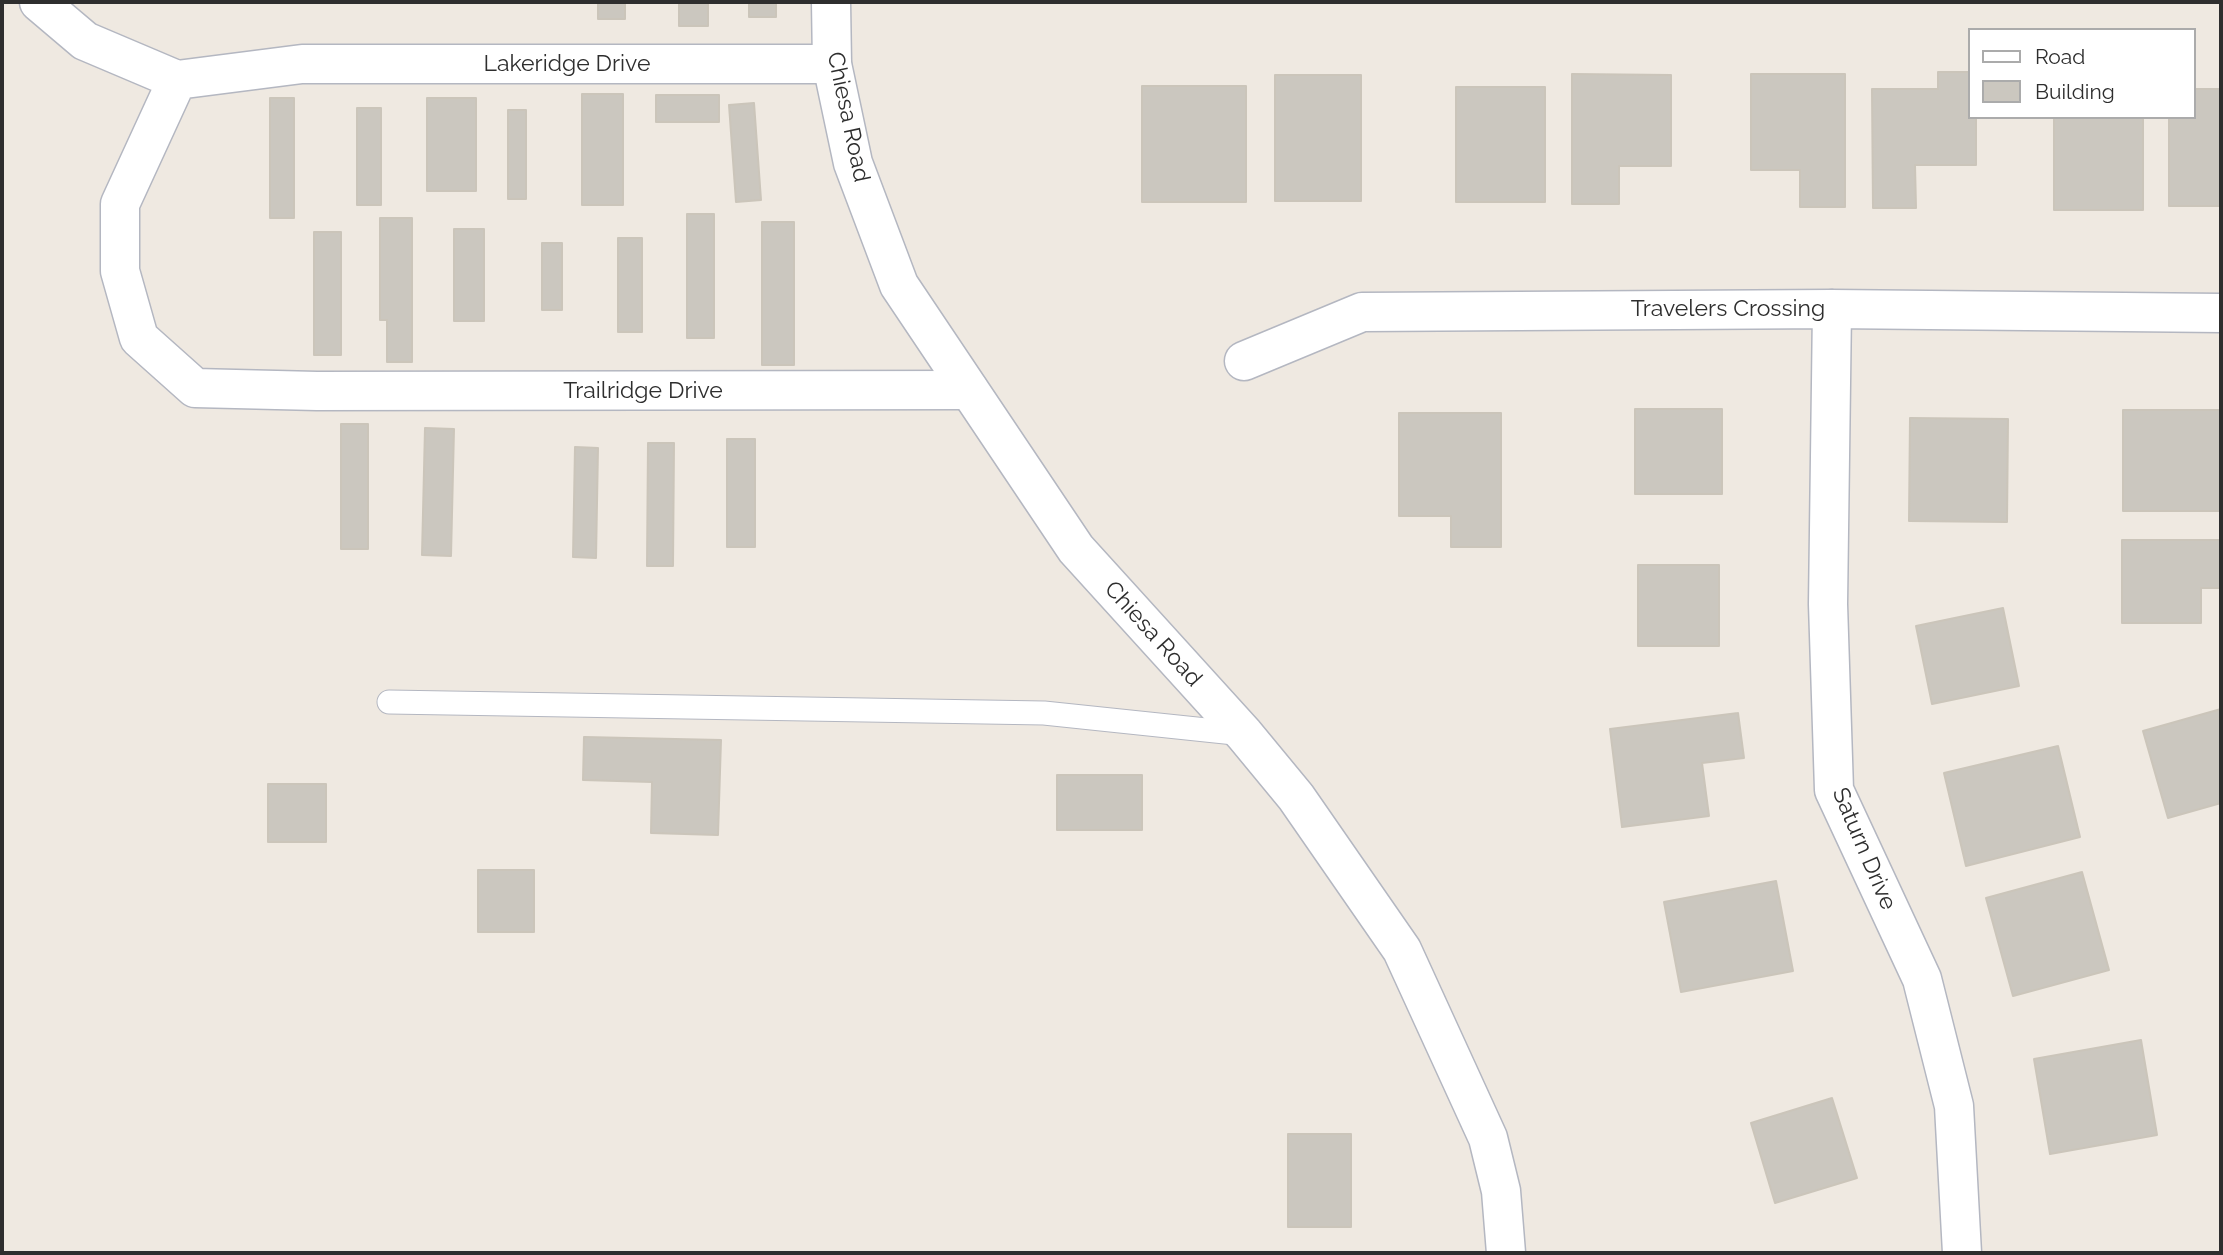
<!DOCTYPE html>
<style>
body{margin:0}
#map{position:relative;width:2223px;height:1255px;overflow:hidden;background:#efe9e1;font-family:Raleway,sans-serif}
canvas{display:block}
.frame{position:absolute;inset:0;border:4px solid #2e2e2e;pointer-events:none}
.legend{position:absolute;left:1968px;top:28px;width:228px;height:91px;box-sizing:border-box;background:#fff;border:2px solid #ababab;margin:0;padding:9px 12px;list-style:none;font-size:21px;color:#2e2e2e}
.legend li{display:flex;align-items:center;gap:14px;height:35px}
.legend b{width:35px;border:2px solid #ababab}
</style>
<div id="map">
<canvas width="2223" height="1255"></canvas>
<div class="frame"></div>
<ul class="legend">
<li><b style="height:9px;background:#fff"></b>Road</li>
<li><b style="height:19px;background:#cbc7bf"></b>Building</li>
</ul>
</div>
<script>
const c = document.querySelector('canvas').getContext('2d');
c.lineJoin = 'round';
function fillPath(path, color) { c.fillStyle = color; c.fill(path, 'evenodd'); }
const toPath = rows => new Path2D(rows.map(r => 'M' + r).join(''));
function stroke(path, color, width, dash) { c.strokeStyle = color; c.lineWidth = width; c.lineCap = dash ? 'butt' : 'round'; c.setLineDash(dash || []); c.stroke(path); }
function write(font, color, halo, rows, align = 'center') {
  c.font = font + ' Raleway,sans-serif'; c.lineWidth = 5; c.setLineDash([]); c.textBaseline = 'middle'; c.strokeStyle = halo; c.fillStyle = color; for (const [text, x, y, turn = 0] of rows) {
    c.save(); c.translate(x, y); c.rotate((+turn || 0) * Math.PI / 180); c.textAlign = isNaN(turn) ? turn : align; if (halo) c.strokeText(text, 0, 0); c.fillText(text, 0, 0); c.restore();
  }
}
const building = toPath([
 [598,2,625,2,625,19,598,19,598,2],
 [679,2,708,2,708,26,679,26,679,2],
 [749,2,776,2,776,17,749,17,749,2],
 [1938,72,1969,72,1969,117,1976,117,1976,165,1915,165,1916,208,1873,208,1872,89,1938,89,1938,72],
 [1572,74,1671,75,1671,166,1619,166,1619,204,1572,204,1572,74],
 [1751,74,1845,74,1845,207,1800,207,1800,170,1751,170,1751,74],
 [1275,75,1361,75,1361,201,1275,201,1275,75],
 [1142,86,1246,86,1246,202,1142,202,1142,86],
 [1456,87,1545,87,1545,202,1456,202,1456,87],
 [2193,89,2221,89,2221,206,2169,206,2169,117,2193,117,2193,89],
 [582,94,623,94,623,205,582,205,582,94],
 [656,95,719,95,719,122,656,122,656,95],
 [270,98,294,98,294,218,270,218,270,98],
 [427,98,476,98,476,191,427,191,427,98],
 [754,103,761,200,736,202,729,105,754,103],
 [357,108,381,108,381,205,357,205,357,108],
 [508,110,526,110,526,199,508,199,508,110],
 [2054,117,2143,117,2143,210,2054,210,2054,117],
 [687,214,714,214,714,338,687,338,687,214],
 [380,218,412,218,412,362,387,362,387,320,380,320,380,218],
 [762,222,794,222,794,365,762,365,762,222],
 [454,229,484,229,484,321,454,321,454,229],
 [314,232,341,232,341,355,314,355,314,232],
 [618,238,642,238,642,332,618,332,618,238],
 [542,243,562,243,562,310,542,310,542,243],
 [1635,409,1722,409,1722,494,1635,494,1635,409],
 [2123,410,2221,410,2221,511,2123,511,2123,410],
 [1399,413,1501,413,1501,547,1451,547,1451,516,1399,516,1399,413],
 [1910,418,2008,419,2007,522,1909,521,1910,418],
 [341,424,368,424,368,549,341,549,341,424],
 [425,428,454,429,451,556,422,555,425,428],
 [727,439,755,439,755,547,727,547,727,439],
 [648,443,674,443,673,566,647,566,648,443],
 [575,447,598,448,596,558,573,557,575,447],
 [2122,540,2221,540,2221,588,2201,588,2201,623,2122,623,2122,540],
 [1638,565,1719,565,1719,646,1638,646,1638,565],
 [2003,608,2019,686,1932,704,1916,626,2003,608],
 [2221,709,2221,803,2168,818,2143,731,2221,709],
 [1738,713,1744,758,1702,763,1709,816,1622,827,1610,729,1738,713],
 [584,737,721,740,718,835,651,833,652,782,583,780,584,737],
 [2058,746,2080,837,1966,866,1944,773,2058,746],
 [1057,775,1142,775,1142,830,1057,830,1057,775],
 [268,784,326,784,326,842,268,842,268,784],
 [478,870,534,870,534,932,478,932,478,870],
 [2082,872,2109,970,2013,996,1986,898,2082,872],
 [1776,881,1793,971,1681,992,1664,902,1776,881],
 [2141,1040,2157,1135,2050,1154,2034,1059,2141,1040],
 [1832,1098,1857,1178,1775,1203,1751,1123,1832,1098],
 [1288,1134,1351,1134,1351,1227,1288,1227,1288,1134]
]);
const service = toPath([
 [389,702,1044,713,1244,734]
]);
const minor = toPath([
 [39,2,85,41,177,80,302,64,832,64],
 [177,80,120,204,120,271,139,338,195,388,317,391,969,390],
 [1832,309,1828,604,1834,790,1922,979,1954,1106,1962,1253],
 [1244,361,1362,312,1832,309,2221,313]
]);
const secondary = toPath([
 [831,2,832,64,853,163,899,285,1076,549,1244,734,1296,797,1402,950,1488,1138,1501,1191,1506,1253]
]);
const streetNames = [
 ["Lakeridge Drive",567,64],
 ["Chiesa Road",848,117,78],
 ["Travelers Crossing",1728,309],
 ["Trailridge Drive",643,391],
 ["Chiesa Road",1153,634,48],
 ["Saturn Drive",1864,849,67]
];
fillPath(building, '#cbc7bf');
stroke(building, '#cbc5ba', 2);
stroke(service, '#b4b7c1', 25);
stroke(minor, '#b4b7c1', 41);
stroke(secondary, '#b4b7c1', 41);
stroke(service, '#fff', 23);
stroke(minor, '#fff', 38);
stroke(secondary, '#fff', 38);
write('23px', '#2e2e2e', '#fff', streetNames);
</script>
